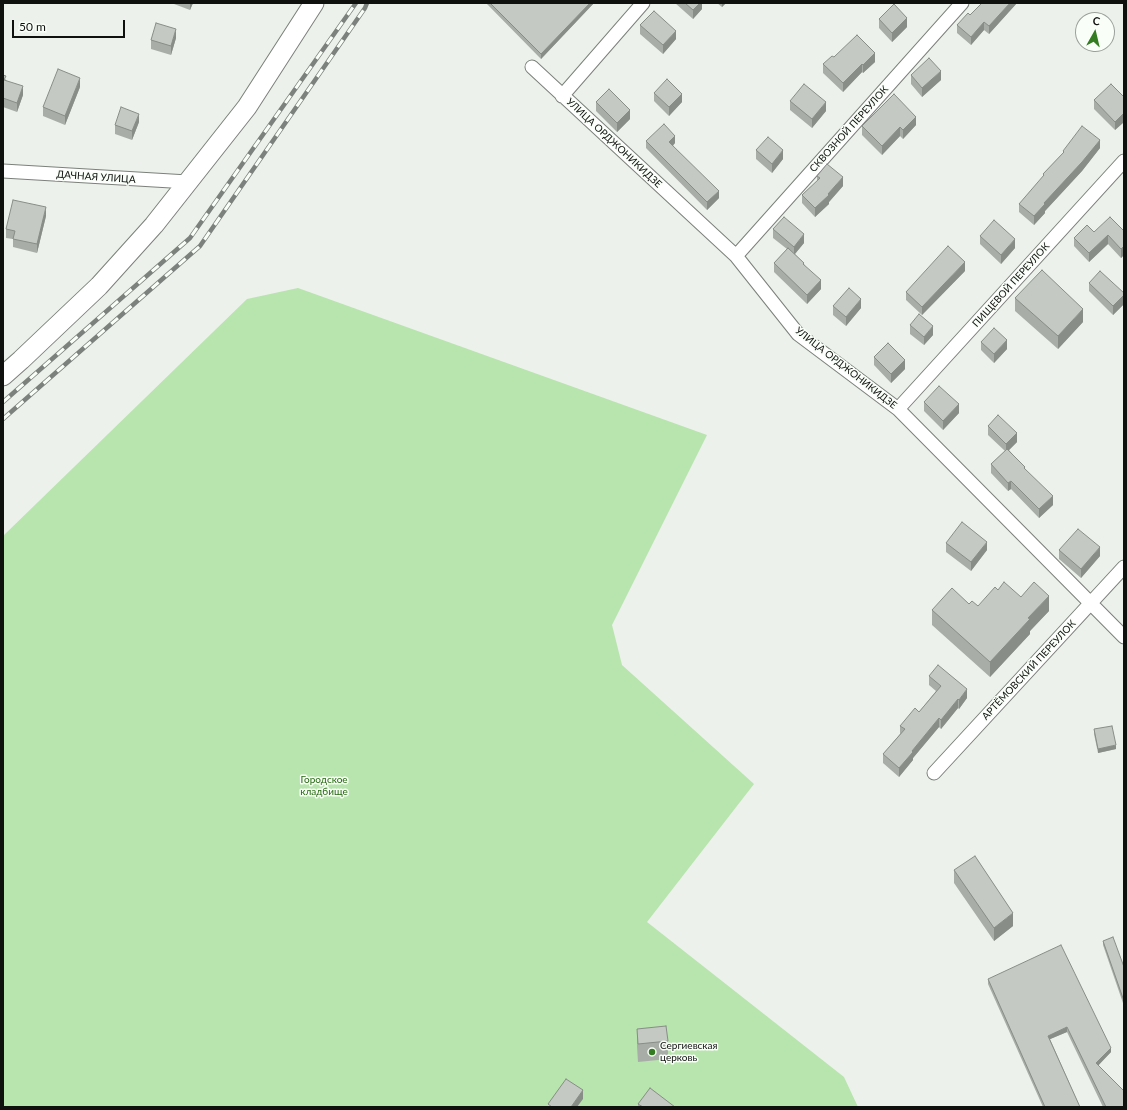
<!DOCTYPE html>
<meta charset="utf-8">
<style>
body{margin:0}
#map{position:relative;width:1127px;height:1110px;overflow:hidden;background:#ecf1eb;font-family:Lato,sans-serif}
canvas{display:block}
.frame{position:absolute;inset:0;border:4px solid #0f110f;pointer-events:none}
.north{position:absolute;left:1075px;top:12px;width:40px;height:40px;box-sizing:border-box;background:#f9fef8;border:1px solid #9b9f9b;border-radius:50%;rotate:8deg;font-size:11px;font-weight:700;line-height:16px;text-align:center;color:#0f110f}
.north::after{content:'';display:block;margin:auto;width:14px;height:18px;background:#347c21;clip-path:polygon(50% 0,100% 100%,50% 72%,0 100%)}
.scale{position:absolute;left:12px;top:20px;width:113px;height:18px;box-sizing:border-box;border:2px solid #0f110f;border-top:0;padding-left:5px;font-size:12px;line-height:14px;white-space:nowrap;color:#0f110f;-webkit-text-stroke:3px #f9fef8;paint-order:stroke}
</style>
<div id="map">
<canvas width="1127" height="1110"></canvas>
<div class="frame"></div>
<div class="north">С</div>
<div class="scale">50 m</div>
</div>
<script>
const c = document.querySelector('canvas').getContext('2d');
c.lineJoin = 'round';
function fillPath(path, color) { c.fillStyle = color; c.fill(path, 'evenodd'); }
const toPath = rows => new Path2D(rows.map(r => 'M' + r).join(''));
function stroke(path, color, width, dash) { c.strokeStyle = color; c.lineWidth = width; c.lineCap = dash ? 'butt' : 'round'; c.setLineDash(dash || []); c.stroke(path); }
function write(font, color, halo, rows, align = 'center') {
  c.font = font + ' Lato,sans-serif'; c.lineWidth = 3; c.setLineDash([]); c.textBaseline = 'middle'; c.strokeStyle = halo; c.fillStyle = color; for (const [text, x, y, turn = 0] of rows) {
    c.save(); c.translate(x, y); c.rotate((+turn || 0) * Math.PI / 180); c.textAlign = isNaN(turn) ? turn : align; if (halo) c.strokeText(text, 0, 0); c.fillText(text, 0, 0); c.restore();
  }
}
const green = toPath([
 [298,288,707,435,612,625,622,665,754,784,647,922,844,1077,858,1107,3,1107,3,536,247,299]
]);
const street = toPath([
 [532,67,736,256,798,334,898,409,1124,637],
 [562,96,643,3],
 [3,171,188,182],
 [736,256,962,3],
 [898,409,1124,161],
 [934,773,1124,567]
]);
const secondary = toPath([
 [3,376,21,360,99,286,154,225,247,107,314,3]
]);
const rail = toPath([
 [3,402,190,238,356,3],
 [3,419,200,246,365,8,367,3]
]);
const wall = toPath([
 [174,3,193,3,190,10,174,4],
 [486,3,594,3,541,59],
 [675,3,702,3,702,9,693,19],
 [717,3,726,3,722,7],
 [1017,3,989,34,984,30,971,45,957,33,957,25,970,15],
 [879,19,907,27,892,42,879,28],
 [640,25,676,39,663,54,640,34],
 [176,38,171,55,151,49,151,40],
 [834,57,875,62,863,73,862,72,843,92,823,73,823,64],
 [3,75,6,80,23,95,17,112,3,107],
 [911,75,941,80,922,97,911,84],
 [80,87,65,125,43,116,43,107],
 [654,93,682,102,669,116,654,101],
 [1124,97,1124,122,1115,130,1094,109,1094,100],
 [790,101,826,111,812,128,790,110],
 [596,102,630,119,617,132,596,111],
 [139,122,132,140,115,134,115,125],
 [916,125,903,139,900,136,882,155,862,135,862,126],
 [646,141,675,143,673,146,719,198,707,210,646,148],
 [1100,148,1082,171,1045,211,1045,213,1034,225,1019,212,1019,204,1043,177,1043,174,1063,153,1063,151],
 [756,150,783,159,772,173,756,159],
 [817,176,843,186,829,202,829,204,815,217,802,203,802,195,817,181],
 [46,216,37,253,13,247,13,239,6,238,6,229],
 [773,229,804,243,795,254,804,264,821,289,807,304,774,272,774,263,787,249,773,238],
 [1124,231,1124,255,1121,258,1108,244,1089,262,1074,246,1074,238,1094,232],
 [980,236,1015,248,1001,264,980,244],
 [965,271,922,315,906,300,906,292],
 [1089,283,1124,293,1124,304,1113,315,1089,291],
 [1015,298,1083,322,1058,349,1015,311],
 [833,306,861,308,846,326,833,315],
 [910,325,933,335,924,345,910,334],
 [981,342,1007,349,994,363,981,350],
 [874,357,905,369,891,383,874,365],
 [924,402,959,413,943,430,924,411],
 [988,426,1017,442,1009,450,1025,469,1053,505,1039,518,1011,489,1008,491,991,473,991,464,1005,451,988,435],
 [946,543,987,550,971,571,946,552],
 [1059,550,1100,556,1081,578,1059,559],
 [998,590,1021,597,1049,611,1030,631,1030,634,990,677,932,625,932,610,969,604,978,606],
 [1124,590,1124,602,1123,600,1123,592],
 [929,676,967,698,959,709,958,708,941,729,939,727,913,758,913,760,899,777,883,763,883,754,900,734,900,726,919,712,936,691,929,685],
 [1094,729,1116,749,1098,753,1094,734],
 [954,870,1013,926,994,941,954,883],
 [1103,941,1124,967,1124,1006,1103,945],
 [988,979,1111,1052,1098,1065,1124,1107,1103,1107,1067,1032,1050,1039,1080,1107,1043,1107,988,984],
 [637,1029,668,1041,668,1059,638,1062,637,1046],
 [638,1104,675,1107,638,1107]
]);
const shadedWall = toPath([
 [190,3,193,3,190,10],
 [590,3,594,3,541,59,541,54],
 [700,3,702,3,702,9,693,19,693,10],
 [722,3,726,3,722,7],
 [1010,3,1017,3,989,34,989,26],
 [907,18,907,27,892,42,892,33],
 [984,22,984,30,971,45,971,37],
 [176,29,176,38,171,55,171,46],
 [676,31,676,39,663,54,663,45],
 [875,53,875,62,863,73,863,65],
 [862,64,862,72,843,92,843,83],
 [941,71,941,80,922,97,922,88],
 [80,78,80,87,65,125,65,116],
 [23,86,23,95,17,112,17,103],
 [682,94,682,102,669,116,669,107],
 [826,102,826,111,812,128,812,119],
 [630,110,630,119,617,132,617,123],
 [1124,113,1124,122,1115,130,1115,122],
 [139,114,139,122,132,140,132,131],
 [916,117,916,125,903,139,903,130],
 [900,127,900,136,882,155,882,146],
 [675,136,675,143,669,149,669,142],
 [1100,140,1100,148,1082,171,1045,211,1045,213,1034,225,1034,216,1044,203],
 [783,150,783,159,772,173,772,164],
 [843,177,843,186,829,202,829,204,815,217,815,208],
 [719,191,719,198,707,210,707,202],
 [46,207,46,216,37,253,37,244],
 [804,234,804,243,794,255,794,247],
 [1108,235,1108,244,1089,262,1089,253],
 [1015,239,1015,248,1001,264,1001,255],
 [1124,246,1124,255,1121,258,1121,249],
 [965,262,965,271,922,315,922,307],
 [821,280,821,289,807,304,807,295],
 [1124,295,1124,304,1113,315,1113,306],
 [861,299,861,308,846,326,846,317],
 [1083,309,1083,322,1058,349,1058,336],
 [933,326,933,335,924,345,924,337],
 [1007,340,1007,349,994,363,994,354],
 [905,360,905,369,891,383,891,374],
 [959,404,959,413,943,430,943,421],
 [1017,433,1017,442,1006,453,1006,444],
 [1011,481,1011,489,1008,491,1008,483],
 [1053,496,1053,505,1039,518,1039,509],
 [987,542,987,550,971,571,971,562],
 [1100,547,1100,556,1081,578,1081,569],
 [1049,596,1049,611,1030,631,1030,634,990,677,990,662,1028,618],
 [967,689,967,698,959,709,959,700],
 [958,699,958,708,941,729,941,720],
 [939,718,939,727,913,758,913,760,899,777,899,768,912,751],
 [1116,745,1116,749,1098,753,1098,749],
 [1013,913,1013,926,994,941,994,928],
 [1067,1027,1067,1032,1048,1040,1048,1036],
 [1111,1048,1111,1052,1096,1068,1096,1063],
 [583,1090,583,1099,577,1107,571,1107]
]);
const building = toPath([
 [490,3,590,3,541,54,490,3],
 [685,3,700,3,693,10,685,3],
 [982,3,1010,3,989,26,984,22,971,37,957,25,968,13,970,15,982,3],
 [894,4,907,18,892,33,879,19,894,4],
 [654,11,676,31,663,45,640,25,654,11],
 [156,23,176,29,171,46,151,40,156,23],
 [857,35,875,53,863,65,862,64,843,83,823,64,832,56,834,57,857,35],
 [929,58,941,71,922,88,911,75,929,58],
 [58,69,80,78,65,116,43,107,58,69],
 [3,75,6,76,4,80,23,86,17,103,3,98,3,75],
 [667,79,682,94,669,107,654,93,667,79],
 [804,84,826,102,812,119,790,101,804,84],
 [1111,84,1124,97,1124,113,1115,122,1094,100,1111,84],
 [609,89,630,110,617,123,596,102,609,89],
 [894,94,916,117,903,130,900,127,882,146,862,126,894,94],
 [121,107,139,114,132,131,115,125,121,107],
 [664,124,675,136,669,142,719,191,707,202,646,141,664,124],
 [1082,126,1100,140,1082,162,1044,203,1045,204,1034,216,1019,204,1044,175,1043,174,1064,152,1063,151,1082,126],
 [768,137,783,150,772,164,756,150,768,137],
 [827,164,843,177,828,194,829,195,815,208,802,195,820,178,817,176,827,164],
 [13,200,46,207,37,244,13,239,15,231,6,229,13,200],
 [784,217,804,234,794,247,773,229,784,217],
 [1110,217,1124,231,1124,246,1121,249,1108,235,1089,253,1074,238,1087,225,1094,232,1110,217],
 [994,220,1015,239,1001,255,980,236,994,220],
 [948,246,965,262,922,307,906,292,948,246],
 [788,248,804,263,803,264,821,280,807,295,774,263,788,248],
 [1042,270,1083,309,1058,336,1015,298,1042,270],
 [1100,271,1124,293,1124,295,1113,306,1089,283,1100,271],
 [849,288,861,299,846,317,833,306,849,288],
 [919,314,933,326,924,337,910,325,919,314],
 [994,328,1007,340,994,354,981,342,994,328],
 [888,343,905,360,891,374,874,357,888,343],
 [939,386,959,404,943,421,924,402,939,386],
 [998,415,1017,433,1006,444,988,426,998,415],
 [1007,449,1025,467,1024,468,1053,496,1039,509,1011,481,1008,483,991,464,1007,449],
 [962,522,987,542,971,562,946,543,962,522],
 [1078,529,1100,547,1081,569,1059,550,1078,529],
 [1004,582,1021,597,1034,582,1049,596,1028,618,1030,619,990,662,932,610,952,588,969,604,972,601,978,606,995,587,998,590,1004,582],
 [938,665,967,689,959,700,958,699,941,720,939,718,912,751,913,752,899,768,883,754,905,729,900,726,915,708,919,712,941,686,929,676,938,665],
 [1112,726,1116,745,1098,749,1094,729,1112,726],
 [975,856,1013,913,994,928,954,870,975,856],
 [1113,937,1124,967,1124,1001,1103,941,1113,937],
 [1061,945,1111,1048,1096,1063,1124,1091,1124,1107,1106,1107,1067,1027,1048,1036,1080,1107,1045,1107,988,979,1061,945],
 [666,1026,668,1041,638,1044,637,1029,666,1026],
 [566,1079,583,1090,571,1107,552,1107,548,1104,566,1079],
 [650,1088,675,1107,643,1107,638,1104,650,1088]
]);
const markers = [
 [652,1052,4,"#347c21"]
];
const streetNames = [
 ["СКВОЗНОЙ ПЕРЕУЛОК",849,129,-48],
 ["УЛИЦА ОРДЖОНИКИДЗЕ",614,143,43],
 ["ДАЧНАЯ УЛИЦА",96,177,4],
 ["ПИЩЕВОЙ ПЕРЕУЛОК",1011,285,-48],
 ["УЛИЦА ОРДЖОНИКИДЗЕ",846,368,38],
 ["АРТЁМОВСКИЙ ПЕРЕУЛОК",1029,670,-47]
];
const parkNames = [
 ["Городское",324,780],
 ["кладбище",324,792]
];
const poiNames = [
 ["Сергиевская",660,1046],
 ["церковь",660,1058]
];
fillPath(green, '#b8e4ae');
stroke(street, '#7b807a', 15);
stroke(secondary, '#7b807a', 21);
stroke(street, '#fff', 13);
stroke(secondary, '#fff', 19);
stroke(rail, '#7d817d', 4.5);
stroke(rail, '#f9fef8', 3, [9]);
fillPath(wall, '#a9ada8');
fillPath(shadedWall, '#898d88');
fillPath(building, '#c4c9c3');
stroke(building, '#898d88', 1);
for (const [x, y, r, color] of markers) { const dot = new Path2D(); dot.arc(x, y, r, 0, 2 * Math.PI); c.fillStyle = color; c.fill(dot); stroke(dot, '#f9fef8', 1.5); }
write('10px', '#0f110f', '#f9fef8', streetNames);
write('10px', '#23690c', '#f9fef8', parkNames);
write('10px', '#0f110f', '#f9fef8', poiNames, 'left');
</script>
